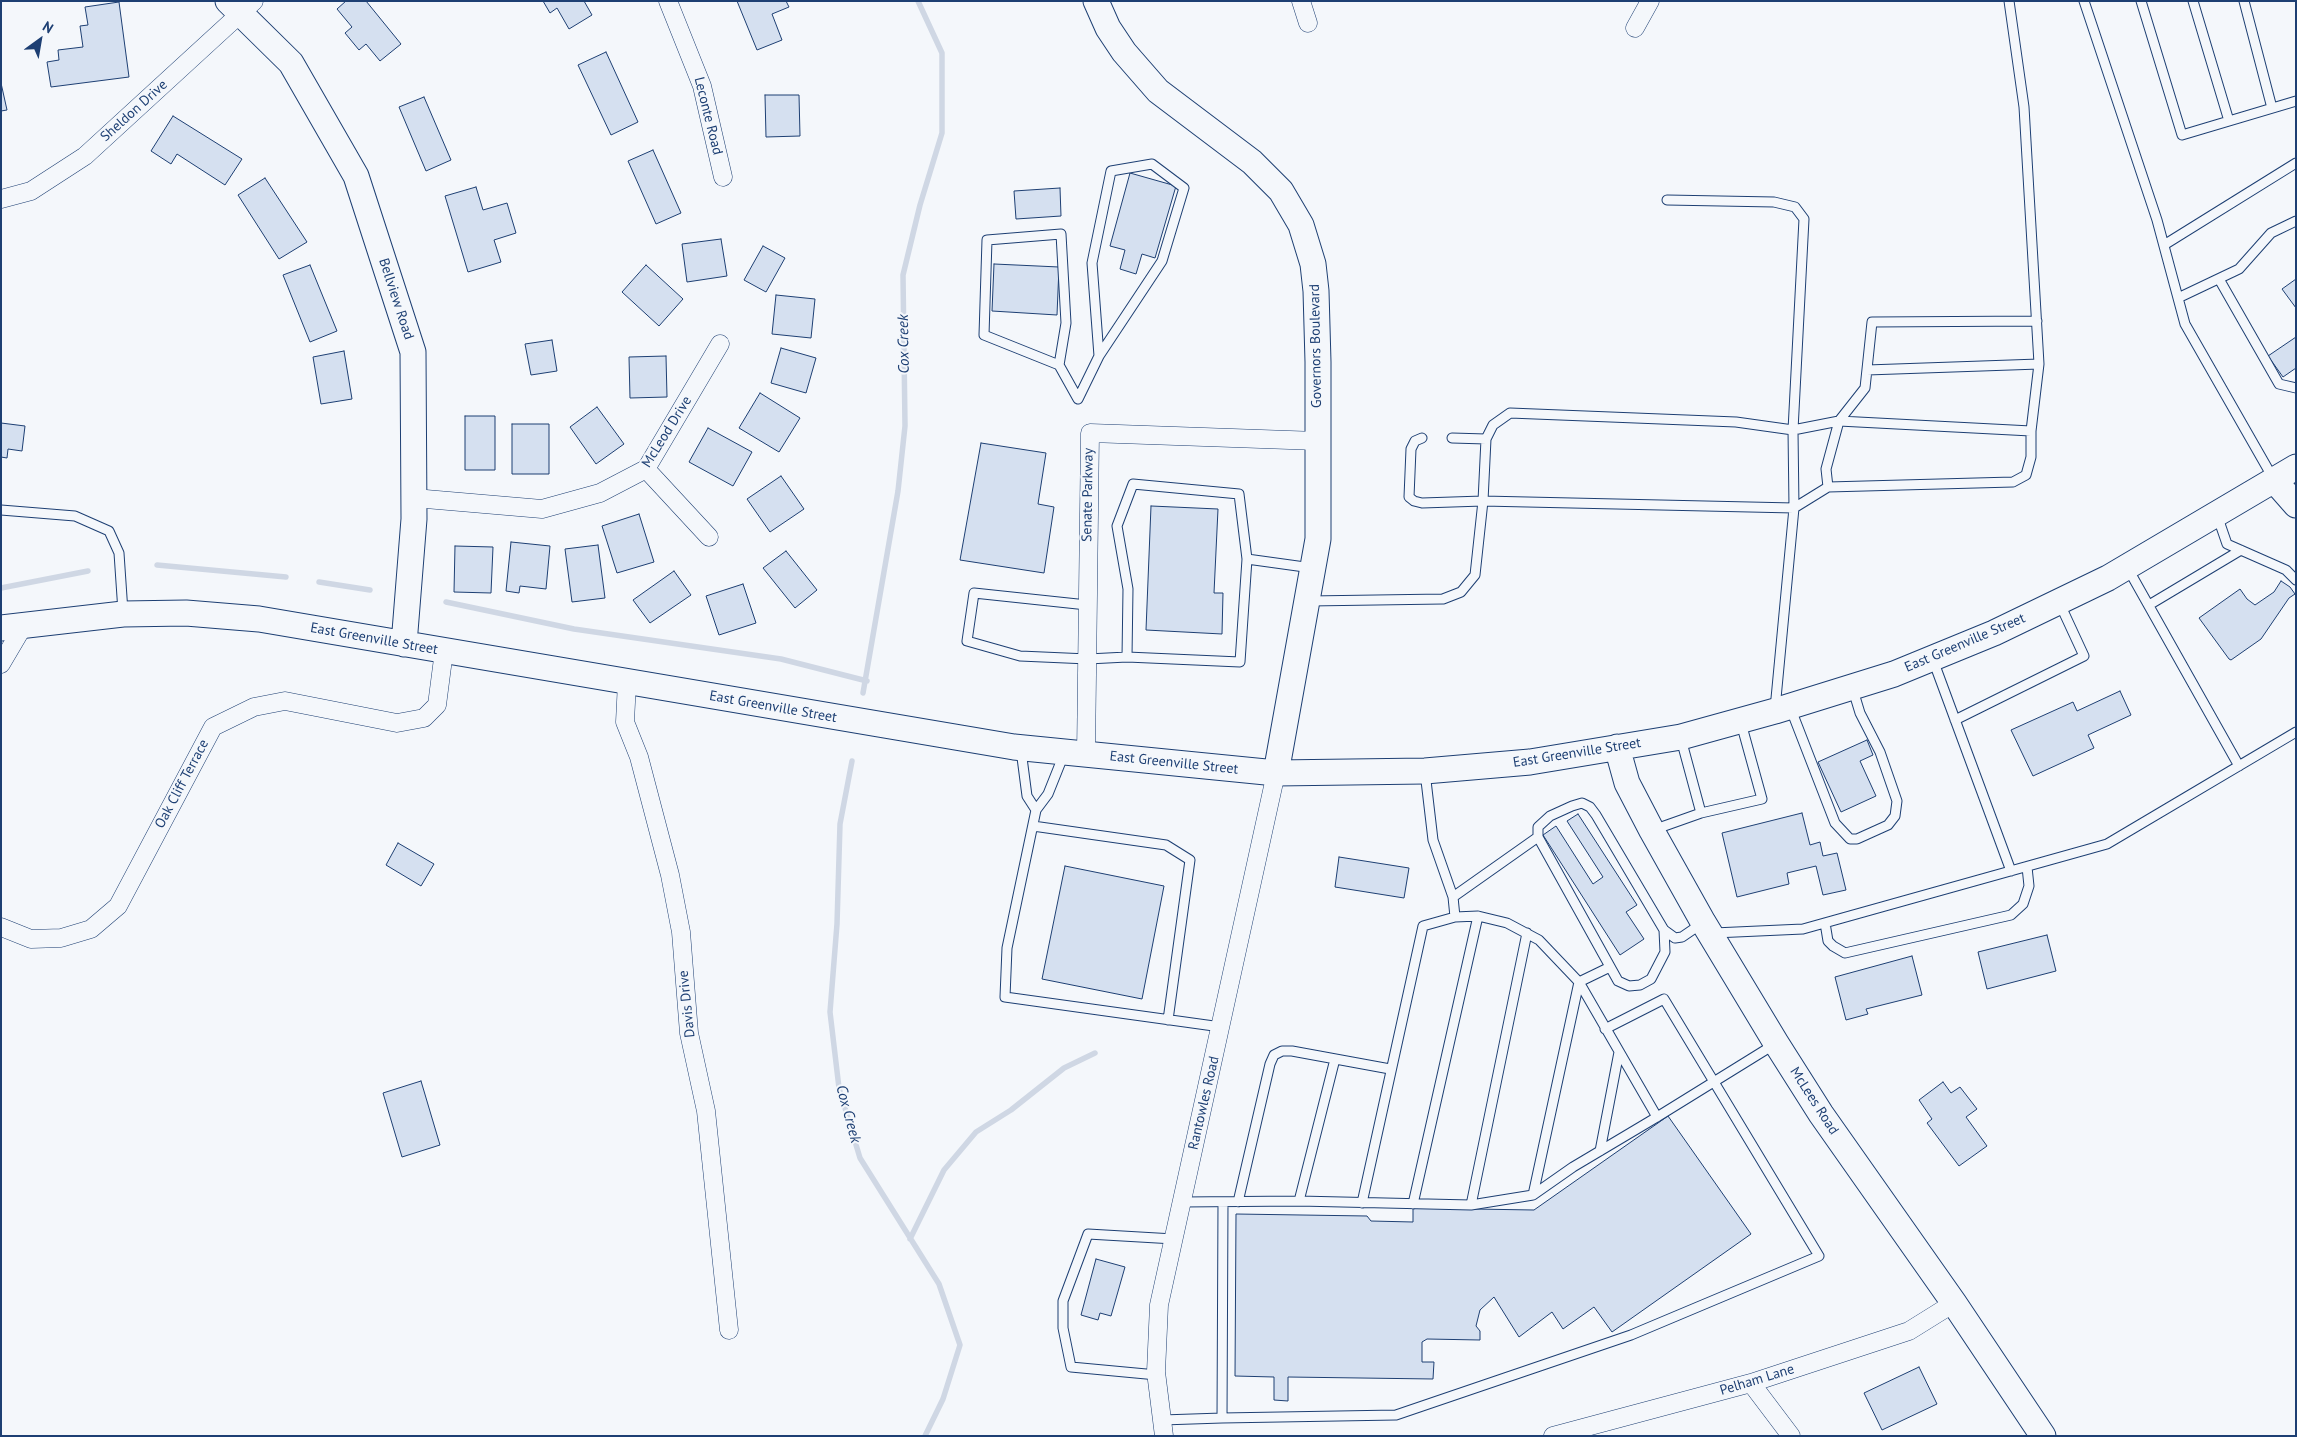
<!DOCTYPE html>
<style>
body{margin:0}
#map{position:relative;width:2297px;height:1437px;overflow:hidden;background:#f4f7fb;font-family:"PT Sans",sans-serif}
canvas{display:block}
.frame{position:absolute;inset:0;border:2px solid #1d3f73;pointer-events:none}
.north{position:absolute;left:15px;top:15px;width:50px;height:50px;-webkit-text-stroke:4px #f4f7fb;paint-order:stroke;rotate:32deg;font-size:14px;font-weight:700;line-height:20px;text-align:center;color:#1d3f73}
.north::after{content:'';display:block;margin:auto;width:18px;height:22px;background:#1d3f73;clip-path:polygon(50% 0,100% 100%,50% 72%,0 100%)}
</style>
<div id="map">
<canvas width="2297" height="1437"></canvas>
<div class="frame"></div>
<div class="north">N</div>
</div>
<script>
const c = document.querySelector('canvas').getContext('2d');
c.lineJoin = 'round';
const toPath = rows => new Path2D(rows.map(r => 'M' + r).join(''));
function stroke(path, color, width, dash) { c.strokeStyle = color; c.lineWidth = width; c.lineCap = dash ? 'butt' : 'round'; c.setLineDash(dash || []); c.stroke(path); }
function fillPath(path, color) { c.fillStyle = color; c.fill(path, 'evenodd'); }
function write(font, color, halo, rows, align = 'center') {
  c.font = font + ' "PT Sans",sans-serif'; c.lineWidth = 4; c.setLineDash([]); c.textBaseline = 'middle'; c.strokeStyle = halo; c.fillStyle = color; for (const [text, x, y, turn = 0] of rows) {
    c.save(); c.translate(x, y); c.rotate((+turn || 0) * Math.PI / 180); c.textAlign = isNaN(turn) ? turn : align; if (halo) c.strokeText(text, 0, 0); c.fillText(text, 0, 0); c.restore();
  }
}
const stream = toPath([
 [157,565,286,577],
 [319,582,370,590],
 [1,588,88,571],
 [446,602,574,629,781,659,867,681],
 [863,693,898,491,905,426,903,275,920,205,942,133,942,53,918,1],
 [852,761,840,824,837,924,830,1012,839,1088,860,1158,939,1284,960,1345,943,1399,925,1436],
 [910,1239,944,1170,976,1132,1011,1110,1064,1068,1095,1053]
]);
const building = toPath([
 [346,1,366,1,401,44,380,61,366,44,359,50,345,33,352,27,337,9,346,1],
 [543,1,584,1,592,15,569,29,557,8,550,13,543,1],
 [737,1,786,1,789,7,772,14,782,40,757,50,737,1],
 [119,2,129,77,51,87,47,62,59,60,58,50,83,47,80,26,88,25,85,7,119,2],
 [606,52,638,122,611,135,578,65,606,52],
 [1,83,7,110,1,111,1,83],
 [765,95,799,95,800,136,766,137,765,95],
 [424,97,451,160,426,171,399,107,424,97],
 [173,116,242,159,225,185,177,154,171,164,151,151,173,116],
 [653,150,681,213,656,224,628,161,653,150],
 [1130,173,1176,186,1155,258,1142,254,1136,274,1120,269,1125,250,1110,246,1130,173],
 [265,178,307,242,279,259,238,195,265,178],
 [476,187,483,210,507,203,516,233,494,240,501,262,468,272,445,196,476,187],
 [1060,188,1061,216,1016,219,1014,191,1060,188],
 [721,239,727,276,687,282,682,244,721,239],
 [763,246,785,258,766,292,744,280,763,246],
 [994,264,1059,267,1057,315,992,311,994,264],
 [310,265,337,331,310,342,283,275,310,265],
 [646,265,683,299,659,326,622,292,646,265],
 [2296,279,2296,308,2282,289,2296,279],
 [776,295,815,299,811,338,772,334,776,295],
 [2296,337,2296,368,2283,377,2268,356,2296,337],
 [552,340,557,371,531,375,525,344,552,340],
 [781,348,816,358,806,393,771,383,781,348],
 [344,351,352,399,321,404,313,357,344,351],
 [666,356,667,397,630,398,629,357,666,356],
 [760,393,800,418,779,452,739,428,760,393],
 [597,407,624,444,596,464,570,427,597,407],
 [465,416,495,416,495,470,465,470,465,416],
 [1,423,25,426,22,451,8,449,7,458,1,457,1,423],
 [512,424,549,424,549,474,512,474,512,424],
 [708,428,752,452,733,486,689,462,708,428],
 [981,443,1046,453,1038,504,1054,507,1044,573,960,560,981,443],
 [781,476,804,509,770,532,747,499,781,476],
 [1151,506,1218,509,1214,593,1223,593,1222,634,1146,630,1151,506],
 [639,514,654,562,617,573,602,526,639,514],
 [511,542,550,546,546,589,520,586,519,593,506,591,511,542],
 [598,545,605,598,572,602,565,549,598,545],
 [455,546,493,547,491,593,454,592,455,546],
 [786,551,817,590,795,608,763,568,786,551],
 [674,571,691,595,650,623,633,600,674,571],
 [2281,581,2290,587,2295,594,2289,598,2261,639,2231,660,2229,659,2199,618,2240,589,2247,599,2255,605,2274,592,2281,581],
 [743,584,756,623,719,635,706,596,743,584],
 [2120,691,2131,715,2088,735,2094,748,2033,776,2011,730,2073,702,2077,711,2120,691],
 [1867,740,1873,755,1860,761,1876,796,1841,812,1818,762,1867,740],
 [1802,813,1810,845,1820,842,1823,856,1837,853,1846,890,1823,895,1816,866,1787,873,1789,884,1737,897,1722,833,1802,813],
 [1578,814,1637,905,1626,912,1644,939,1620,955,1543,835,1556,826,1593,884,1603,877,1567,821,1578,814],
 [398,843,434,864,421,886,386,865,398,843],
 [1339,857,1409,868,1404,898,1335,887,1339,857],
 [1065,866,1164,886,1142,999,1042,979,1065,866],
 [2047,935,2056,971,1987,989,1978,952,2047,935],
 [1912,956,1922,995,1866,1009,1868,1014,1846,1020,1835,977,1912,956],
 [421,1081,440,1145,402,1157,383,1093,421,1081],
 [1943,1082,1951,1093,1960,1087,1977,1109,1966,1117,1987,1146,1959,1166,1927,1123,1932,1119,1919,1100,1943,1082],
 [1668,1116,1751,1234,1612,1332,1594,1307,1563,1329,1552,1312,1519,1337,1494,1297,1480,1310,1476,1326,1480,1331,1480,1340,1427,1339,1422,1342,1422,1362,1434,1362,1433,1379,1288,1377,1288,1401,1274,1400,1274,1377,1235,1376,1236,1214,1367,1216,1371,1221,1413,1222,1413,1208,1534,1210,1668,1116],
 [1096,1259,1125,1267,1111,1316,1100,1313,1098,1320,1081,1315,1096,1259],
 [1919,1367,1937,1404,1882,1430,1864,1393,1919,1367]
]);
const lane = toPath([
 [2084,1,2157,220,2185,324,2273,478],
 [2141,1,2182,135,2296,101],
 [2193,1,2229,121],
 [2244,1,2272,108],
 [1667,200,1774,202,1795,207,1804,219,1793,430,1839,421,2031,431],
 [2164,245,2296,163],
 [2219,279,2279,384,2296,388],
 [2178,298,2239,269,2271,233,2296,221],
 [1059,365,984,335,987,240,1061,234,1066,323,1059,365,1078,399],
 [1867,370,2039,364],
 [1078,399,1099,356,1162,261,1184,188,1152,164,1111,171,1092,263,1099,356],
 [1422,438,1415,441,1411,449,1409,497,1414,501,1422,503,1483,501,1486,439],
 [1452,438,1486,439,1493,425,1510,413,1736,422,1793,430,1794,508],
 [1828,487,1826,469,1839,421,1865,388,1872,322,2037,321],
 [1794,508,1828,487,2013,482,2026,475,2031,457,2031,431,2039,364,2024,107,2009,1],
 [1,510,75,516,109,531,119,553,123,612],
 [2217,515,2227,544,2286,570,2296,580],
 [2127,567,2239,766],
 [1309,601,1443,599,1461,592,1475,575,1483,501,1794,508,1775,709],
 [1087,605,974,593,967,641,1020,656,1088,659,1127,657,1240,662,1247,559,1312,568],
 [2149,605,2241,550],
 [1127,657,1128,589,1117,526,1133,484,1239,494,1247,559],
 [1933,660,2011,871],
 [1790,707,1835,823,1850,839,1857,839,1888,825,1895,816,1897,801,1880,752,1860,713,1853,690],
 [1955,720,2084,656,2059,602],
 [1021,750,1027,796,1036,810,1048,794,1064,754],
 [1425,772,1433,840,1453,897,1455,917,1478,916,1507,923,1539,940,1579,982,1657,1117],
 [1036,810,1007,948,1005,997,1221,1027],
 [1701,813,1762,799,1741,723],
 [1033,826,1166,845,1190,860,1168,1020],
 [1653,830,1701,813,1681,739],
 [1453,897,1538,837],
 [1825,923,1828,941,1833,946,1845,953,2011,915,2023,904,2029,886,2027,867],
 [1664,930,1665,952,1651,979,1640,985,1629,986,1618,981,1538,837,1538,827,1550,816,1572,806,1582,803,1590,807,1596,815,1664,930,1675,938,1682,937,1701,924],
 [1714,933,1803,929,2107,844,2296,732],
 [1600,1151,1619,1052],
 [1533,1195,1579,982,1610,967],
 [1299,1201,1335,1059],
 [1182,1202,1299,1201,1471,1205,1533,1195,1573,1167,1657,1117,1775,1044],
 [1238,1202,1270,1064,1274,1055,1282,1051,1292,1051,1390,1069],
 [1362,1203,1423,926,1455,917],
 [1413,1204,1478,916],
 [1471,1205,1527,933],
 [1157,1375,1071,1367,1063,1328,1063,1301,1088,1234,1174,1239],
 [1222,1418,1396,1415,1631,1335,1819,1256,1664,999,1605,1029],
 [1162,1420,1222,1418,1223,1202]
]);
const street = toPath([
 [668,1,702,86,723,177],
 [1301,1,1308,23],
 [1635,28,1650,1],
 [1,199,31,191,85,156,254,1],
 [646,469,709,537],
 [414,498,542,509,600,493,646,469,720,344],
 [1,664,24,625],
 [627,682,625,722,639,757,670,875,681,932,689,1033,706,1111,729,1330],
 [1086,755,1090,433,1318,441],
 [1,927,31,939,61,938,91,929,118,906,213,727,254,707,285,701,397,723,424,718,437,705,444,651],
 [1751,1383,1791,1436],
 [1164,1436,1156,1372,1159,1305,1276,773],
 [1553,1436,1751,1383,1909,1331,1954,1303]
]);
const secondary = toPath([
 [228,1,291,63,356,176,413,352,414,519,404,644],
 [1096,1,1108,28,1124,52,1158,91,1252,162,1281,191,1301,225,1313,264,1316,291,1318,362,1318,539,1276,773],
 [2274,480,2296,505],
 [1,628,123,614,186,613,259,619,1014,747,1276,773,1425,771,1530,762,1681,737,1775,711,1894,674,1994,633,2108,578,2296,467],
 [1617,747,1627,783,1652,831,1703,922,1776,1043,1821,1114,1954,1303,2043,1436]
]);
const streetNames = [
 ["Sheldon Drive",134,111,-42],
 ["Leconte Road",708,116,76],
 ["Bellview Road",396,299,72],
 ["Governors Boulevard",1316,346,-91],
 ["McLeod Drive",667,432,-58],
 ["Senate Parkway",1088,495,-89],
 ["East Greenville Street",374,639,10],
 ["East Greenville Street",1965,643,-23],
 ["East Greenville Street",773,707,10],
 ["East Greenville Street",1577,753,-9],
 ["East Greenville Street",1174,763,6],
 ["Oak Cliff Terrace",182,784,-62],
 ["Davis Drive",687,1004,-96],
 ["McLees Road",1814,1101,57],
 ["Rantowles Road",1204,1103,-77],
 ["Pelham Lane",1757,1380,-17]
];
const waterNames = [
 ["Cox Creek",904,344,-91],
 ["Cox Creek",848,1114,75]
];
stroke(stream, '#cfd7e4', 5.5);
fillPath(building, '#d5e0f0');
stroke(building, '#1d3f73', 1);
stroke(lane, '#1d3f73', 11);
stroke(street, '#1d3f73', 19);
stroke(secondary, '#1d3f73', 27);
stroke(lane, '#f4f7fb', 9);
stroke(street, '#f4f7fb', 18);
stroke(secondary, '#f4f7fb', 25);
write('14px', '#1d3f73', '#f4f7fb', streetNames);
write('italic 15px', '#1d3f73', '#f4f7fb', waterNames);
</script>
